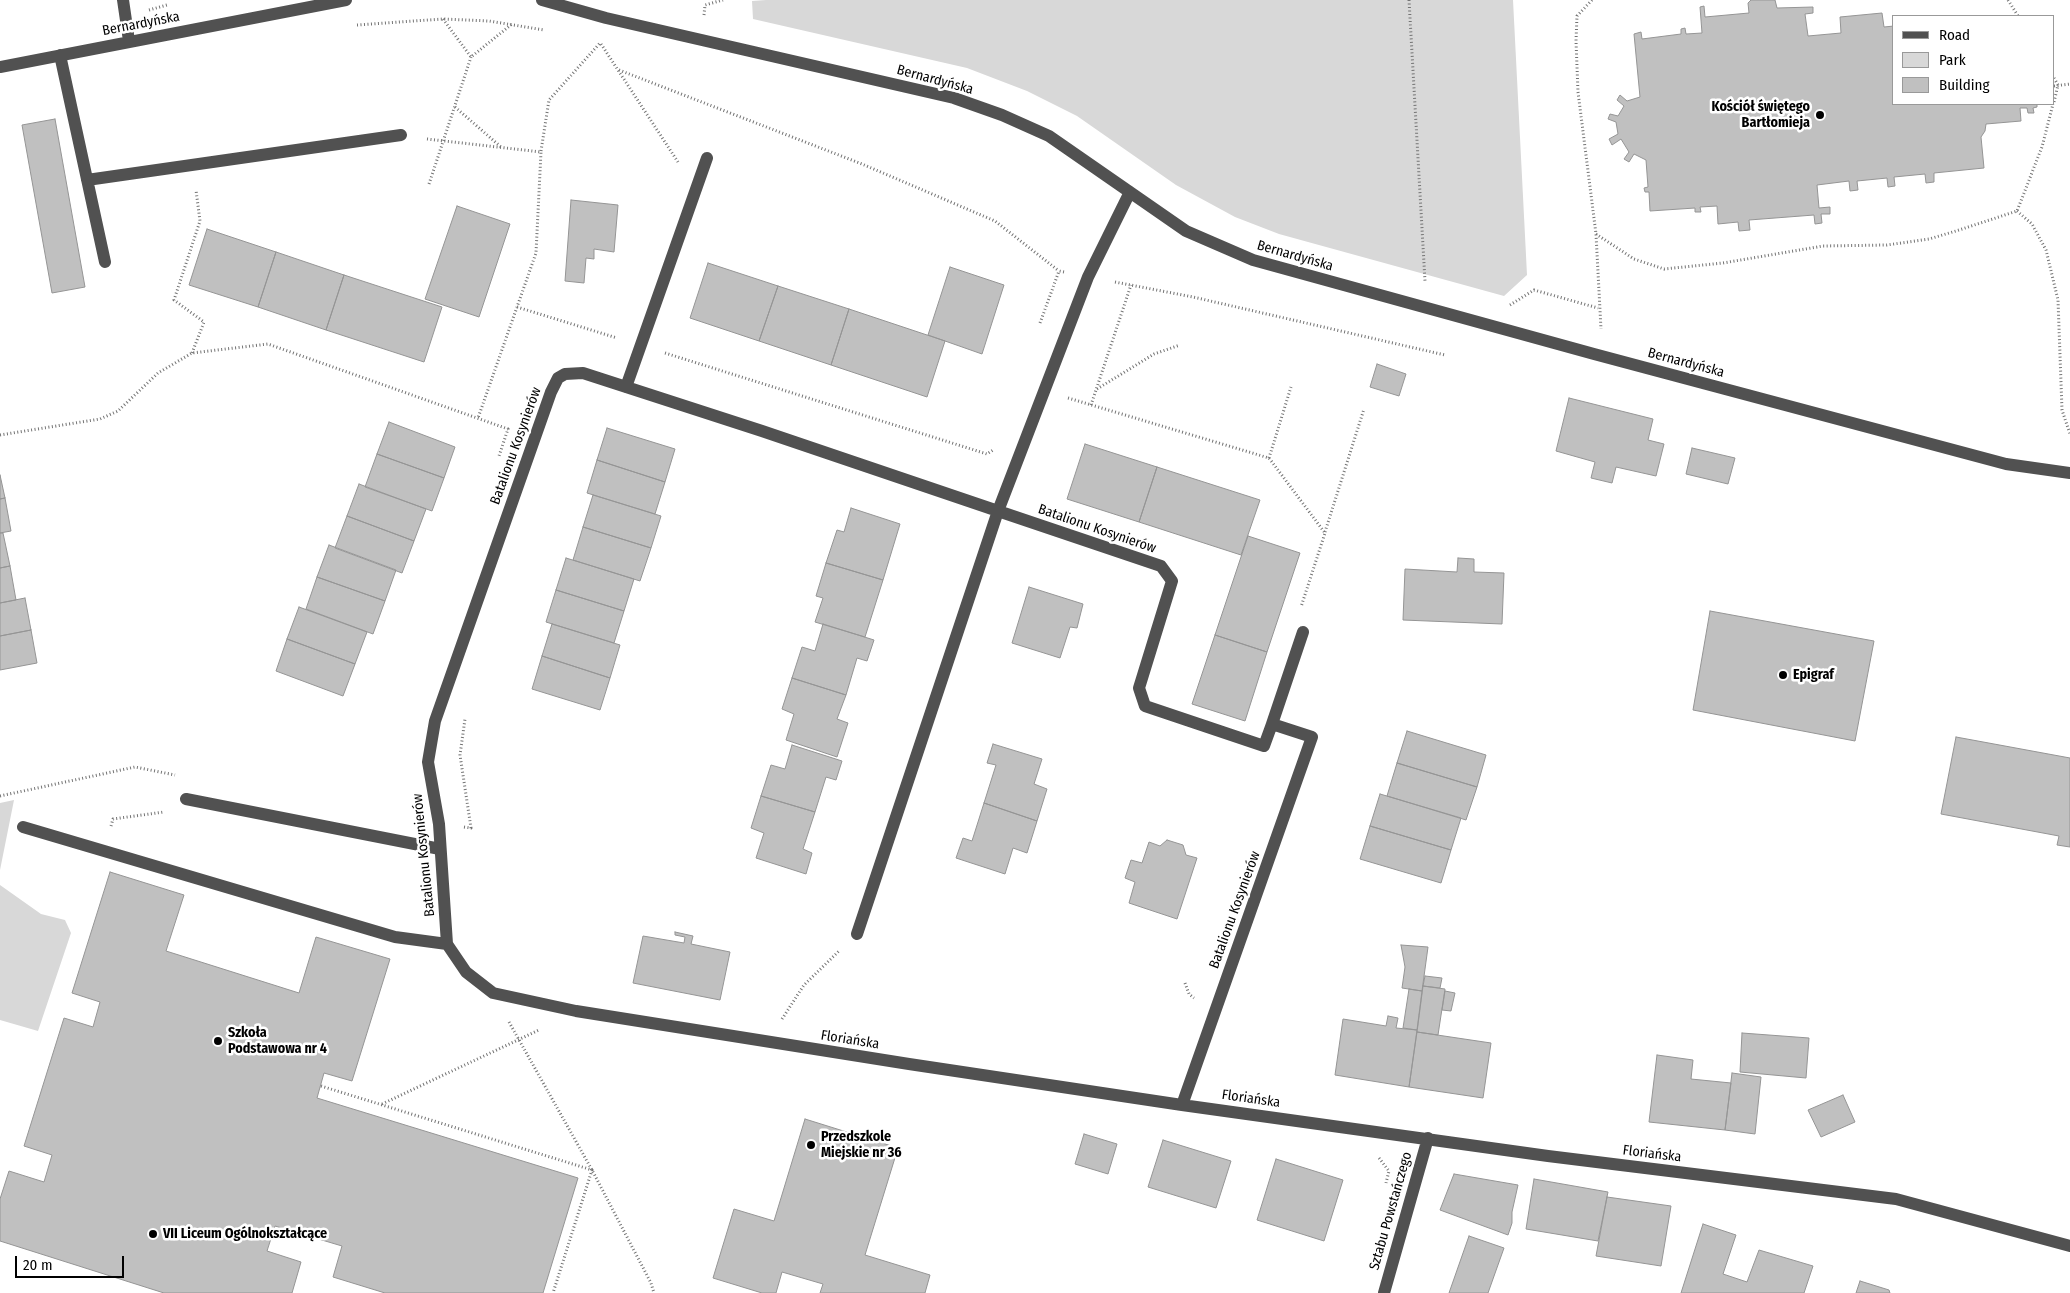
<!DOCTYPE html>
<meta charset="utf-8">
<style>
body{margin:0}
#map{position:relative;width:2070px;height:1293px;overflow:hidden;background:#fff;font-family:"Fira Sans Condensed",sans-serif}
canvas{display:block}
.legend{position:absolute;left:1892px;top:15px;width:162px;height:90px;box-sizing:border-box;background:#fff;border:1px solid #999;margin:0;padding:6px 9px;list-style:none;font-size:15px;color:#000}
.legend li{display:flex;align-items:center;gap:10px;height:25px}
.legend b{width:25px;border:1px solid #999}
.scale{position:absolute;left:15px;top:1256px;width:109px;height:22px;box-sizing:border-box;border:2px solid #000;border-top:0;padding-left:6px;font-size:15px;line-height:18px;white-space:nowrap;color:#000;-webkit-text-stroke:4px #fff;paint-order:stroke}
</style>
<div id="map">
<canvas width="2070" height="1293"></canvas>
<ul class="legend">
<li><b style="height:6px;background:#515151"></b>Road</li>
<li><b style="height:14px;background:#d8d8d8"></b>Park</li>
<li><b style="height:14px;background:#c0c0c0"></b>Building</li>
</ul>
<div class="scale">20 m</div>
</div>
<script>
const c = document.querySelector('canvas').getContext('2d');
c.lineJoin = 'round';
function fillPath(path, color) { c.fillStyle = color; c.fill(path, 'evenodd'); }
const toPath = rows => new Path2D(rows.map(r => 'M' + r).join(''));
function stroke(path, color, width, dash) { c.strokeStyle = color; c.lineWidth = width; c.lineCap = dash ? 'butt' : 'round'; c.setLineDash(dash || []); c.stroke(path); }
function write(font, color, halo, rows, align = 'center') {
  c.font = font + ' "Fira Sans Condensed",sans-serif'; c.lineWidth = 5; c.setLineDash([]); c.textBaseline = 'middle'; c.strokeStyle = halo; c.fillStyle = color; for (const [text, x, y, turn = 0] of rows) {
    c.save(); c.translate(x, y); c.rotate((+turn || 0) * Math.PI / 180); c.textAlign = isNaN(turn) ? turn : align; if (halo) c.strokeText(text, 0, 0); c.fillText(text, 0, 0); c.restore();
  }
}
const green = toPath([
 [766,0,1513,0,1527,275,1504,296,1279,234,1235,217,1176,185,1077,116,1027,91,967,68,753,19,752,1],
 [14,800,0,870,0,803],
 [0,885,41,914,65,920,71,933,38,1031,0,1020]
]);
const building = toPath([
 [1751,0,1775,0,1777,8,1813,7,1813,13,1805,14,1808,36,1841,33,1840,17,1882,13,1884,27,1894,26,1894,104,2037,104,2037,107,2033,108,2034,113,2028,113,2027,108,2020,108,2021,121,1986,124,1985,131,1981,137,1984,168,1934,173,1934,182,1926,183,1925,174,1894,177,1895,186,1888,187,1887,178,1857,181,1858,190,1850,191,1849,181,1817,185,1819,208,1830,207,1830,214,1821,214,1822,223,1815,224,1814,215,1749,220,1750,230,1739,231,1738,222,1718,224,1717,206,1700,207,1701,212,1695,212,1695,208,1650,211,1649,192,1645,192,1644,188,1648,187,1646,160,1634,154,1629,162,1624,159,1629,152,1621,139,1612,145,1609,139,1618,134,1616,122,1608,119,1610,114,1618,116,1624,106,1617,100,1620,95,1627,101,1640,97,1634,34,1641,32,1642,39,1681,34,1681,29,1685,28,1686,34,1702,33,1700,7,1704,6,1705,17,1749,13,1748,3,1751,0],
 [55,119,85,287,52,293,22,125,55,119],
 [571,200,618,205,614,252,594,249,594,259,586,258,584,283,565,281,571,200],
 [457,206,510,224,479,317,425,299,457,206],
 [207,229,276,252,258,307,189,285,207,229],
 [276,252,344,275,326,330,258,307,276,252],
 [708,263,778,286,759,341,690,318,708,263],
 [950,267,1004,285,982,354,928,335,950,267],
 [344,275,442,307,424,362,326,330,344,275],
 [778,286,849,309,831,365,759,341,778,286],
 [849,309,945,341,927,397,831,365,849,309],
 [1377,364,1406,374,1399,396,1370,387,1377,364],
 [1569,398,1653,419,1648,440,1664,444,1656,476,1616,467,1612,483,1591,478,1595,462,1556,451,1569,398],
 [389,422,455,447,444,478,377,454,389,422],
 [607,428,675,449,665,482,597,460,607,428],
 [1085,444,1157,467,1139,522,1067,499,1085,444],
 [1692,448,1735,458,1728,484,1686,474,1692,448],
 [377,454,444,478,432,511,365,487,377,454],
 [597,460,665,482,655,514,587,493,597,460],
 [1157,467,1260,500,1241,555,1139,522,1157,467],
 [0,475,5,498,0,499,0,475],
 [359,484,426,509,414,541,347,516,359,484],
 [593,495,661,516,651,548,583,527,593,495],
 [5,498,11,531,0,533,0,499,5,498],
 [851,508,900,524,883,580,826,563,837,530,844,532,851,508],
 [347,516,414,541,402,573,335,548,347,516],
 [583,527,651,548,640,581,573,560,583,527],
 [0,533,3,533,10,566,0,568,0,533],
 [1248,536,1300,553,1267,652,1215,635,1248,536],
 [329,545,396,570,385,601,317,577,329,545],
 [566,558,634,579,624,611,556,590,566,558],
 [1458,558,1474,559,1474,572,1504,573,1502,624,1403,620,1405,569,1457,572,1458,558],
 [826,563,883,580,865,637,815,622,823,598,816,596,826,563],
 [10,566,16,600,0,603,0,568,10,566],
 [317,577,385,601,373,634,306,609,317,577],
 [1029,587,1083,604,1077,628,1070,627,1060,658,1012,643,1029,587],
 [556,590,624,611,614,643,546,622,556,590],
 [25,598,31,630,0,636,0,603,25,598],
 [299,607,367,632,355,664,287,639,299,607],
 [1710,611,1874,641,1855,741,1693,710,1710,611],
 [552,624,620,645,610,678,542,656,552,624],
 [823,624,874,640,867,661,857,658,846,695,792,678,802,647,815,651,823,624],
 [31,630,37,663,0,670,0,636,31,630],
 [1215,635,1267,652,1245,721,1192,704,1215,635],
 [287,639,355,664,343,696,276,671,287,639],
 [542,656,610,678,600,710,532,689,542,656],
 [792,678,846,695,837,719,848,723,837,757,786,740,794,714,782,709,792,678],
 [1407,731,1486,755,1477,787,1397,763,1407,731],
 [1956,737,2070,758,2070,847,2057,845,2059,836,1941,814,1956,737],
 [993,744,1042,759,1034,784,1047,789,1037,821,984,803,996,765,987,763,993,744],
 [792,745,842,761,836,780,826,777,815,812,761,796,771,765,785,769,792,745],
 [1397,763,1477,787,1466,820,1387,796,1397,763],
 [1380,794,1461,818,1451,850,1370,826,1380,794],
 [761,796,815,812,803,849,812,853,806,874,756,858,764,833,751,828,761,796],
 [984,803,1037,821,1027,853,1013,848,1005,874,956,858,963,838,972,841,984,803],
 [1370,826,1451,850,1441,883,1360,859,1370,826],
 [1167,840,1183,845,1186,855,1197,858,1177,919,1129,903,1135,882,1125,878,1131,860,1142,863,1149,842,1160,846,1167,840],
 [110,872,184,895,166,951,299,993,316,937,390,959,352,1081,324,1073,317,1098,578,1178,543,1293,385,1293,333,1277,342,1246,275,1226,267,1251,301,1262,292,1293,164,1293,0,1241,0,1199,9,1171,44,1182,52,1155,24,1146,64,1018,93,1027,100,1002,72,993,110,872],
 [675,932,693,936,691,944,730,952,720,1000,633,983,643,936,684,943,685,937,675,935,675,932],
 [1401,945,1428,947,1422,991,1402,988,1405,967,1401,945],
 [1425,976,1442,978,1440,988,1423,986,1425,976],
 [1423,986,1445,989,1438,1035,1417,1032,1423,986],
 [1409,989,1422,991,1417,1030,1403,1028,1409,989],
 [1445,991,1455,993,1451,1011,1442,1010,1445,991],
 [1388,1016,1398,1018,1396,1028,1417,1030,1409,1087,1335,1075,1343,1019,1386,1026,1388,1016],
 [1417,1032,1491,1043,1483,1098,1409,1087,1417,1032],
 [1742,1033,1809,1038,1806,1078,1740,1072,1742,1033],
 [1657,1055,1693,1060,1691,1079,1731,1083,1725,1130,1649,1122,1657,1055],
 [1732,1073,1761,1077,1755,1134,1725,1130,1732,1073],
 [1843,1095,1855,1122,1821,1137,1808,1110,1843,1095],
 [805,1119,898,1148,865,1255,930,1275,925,1293,820,1293,823,1284,782,1272,776,1293,762,1293,713,1278,734,1209,774,1221,805,1119],
 [1084,1134,1117,1144,1108,1174,1075,1164,1084,1134],
 [1163,1140,1231,1161,1216,1208,1148,1187,1163,1140],
 [1276,1159,1343,1180,1324,1241,1257,1220,1276,1159],
 [1454,1174,1518,1185,1512,1212,1512,1223,1508,1235,1440,1210,1454,1174],
 [1534,1179,1608,1192,1598,1241,1526,1229,1534,1179],
 [1607,1197,1671,1206,1661,1266,1596,1256,1607,1197],
 [1703,1224,1736,1235,1723,1274,1747,1282,1759,1250,1813,1266,1804,1293,1681,1293,1703,1224],
 [1469,1236,1504,1248,1488,1293,1449,1293,1469,1236],
 [1860,1281,1889,1290,1890,1293,1856,1293,1860,1281]
]);
const path = toPath([
 [1409,0,1425,281],
 [1592,0,1577,16,1576,41,1578,92,1596,234,1601,329],
 [2008,0,2018,16],
 [149,10,167,5],
 [704,15,705,5,723,0],
 [443,19,471,57,512,24],
 [357,25,443,19,489,21,544,30],
 [601,44,678,162],
 [619,70,862,164,995,221,1059,271],
 [2054,78,2058,85,2054,102],
 [2054,86,2070,84],
 [455,107,501,147],
 [427,139,541,152,536,253,478,418],
 [541,151,549,100,600,43],
 [429,184,471,57],
 [2017,211,2032,224,2046,250,2058,300,2062,410,2070,434],
 [1596,234,1634,259,1664,269,1723,263,1823,246,1887,245,1929,239,1956,231,2017,211,2042,147,2053,104],
 [1115,282,1193,297,1445,355],
 [1510,305,1534,290,1598,308],
 [517,307,617,338],
 [1040,323,1059,271,1064,272],
 [192,353,204,322,174,300,200,221,196,190],
 [665,353,987,454,993,450],
 [1097,389,1154,354,1180,345],
 [1068,398,1269,458,1325,533,1301,607],
 [1091,405,1131,285],
 [0,435,100,419,118,411,158,373,192,353,268,344,508,429,499,456],
 [1269,458,1291,387],
 [1325,532,1364,409],
 [0,796,135,767,175,775],
 [111,826,113,819,164,812],
 [464,827,471,828,460,755,465,719],
 [1185,983,1189,994,1194,998],
 [782,1019,804,985,840,950],
 [509,1022,592,1170,651,1283,654,1293],
 [321,1086,592,1170,553,1293],
 [382,1104,539,1030],
 [1379,1158,1389,1171,1386,1183]
]);
const minor = toPath([
 [123,0,129,41],
 [542,0,606,18,954,98,1002,115,1049,136,1186,231,1253,260,1594,354,2006,464,2070,473],
 [60,55,105,262],
 [0,67,346,0],
 [87,180,401,135],
 [1130,192,1088,277,998,511,762,431,583,373,565,374,558,378,551,392,435,721,428,762,439,824,447,944,466,972,493,993,576,1011,909,1064,1182,1105,1548,1156,1896,1199,2070,1246],
 [626,387,707,158],
 [1272,724,1303,632],
 [186,799,440,849],
 [23,827,395,937,447,944],
 [857,934,998,511,1161,566,1172,581,1139,688,1145,706,1264,746,1272,724,1312,737,1182,1105],
 [1384,1293,1428,1138]
]);
const markers = [
 [1820,115,5,"#000"],
 [1783,675,5,"#000"],
 [218,1041,5,"#000"],
 [811,1145,5,"#000"],
 [153,1234,5,"#000"]
];
const streetNames = [
 ["Bernardyńska",141,24,-11],
 ["Bernardyńska",935,80,15],
 ["Bernardyńska",1295,256,16],
 ["Bernardyńska",1686,363,15],
 ["Batalionu Kosynierów",516,446,-70],
 ["Batalionu Kosynierów",1097,529,19],
 ["Batalionu Kosynierów",424,855,-96],
 ["Batalionu Kosynierów",1235,910,-70],
 ["Floriańska",850,1040,9],
 ["Floriańska",1251,1099,8],
 ["Floriańska",1652,1154,7],
 ["Sztabu Powstańczego",1391,1211,-74]
];
const poiNames = [
 ["Kościół świętego",1810,107,"right"],
 ["Bartłomieja",1810,123,"right"],
 ["Epigraf",1793,675],
 ["Szkoła",228,1033],
 ["Podstawowa nr 4",228,1049],
 ["Przedszkole",821,1137],
 ["Miejskie nr 36",821,1153],
 ["VII Liceum Ogólnokształcące",163,1234]
];
fillPath(green, '#d8d8d8');
fillPath(building, '#c0c0c0');
stroke(building, '#959595', 1);
stroke(path, '#737373', 3, [1, 2.5]);
stroke(minor, '#515151', 12);
for (const [x, y, r, color] of markers) { const dot = new Path2D(); dot.arc(x, y, r, 0, 2 * Math.PI); c.fillStyle = color; c.fill(dot); stroke(dot, '#fff', 2); }
write('14px', '#000', '#fff', streetNames);
write('bold 14px', '#000', '#fff', poiNames, 'left');
</script>
